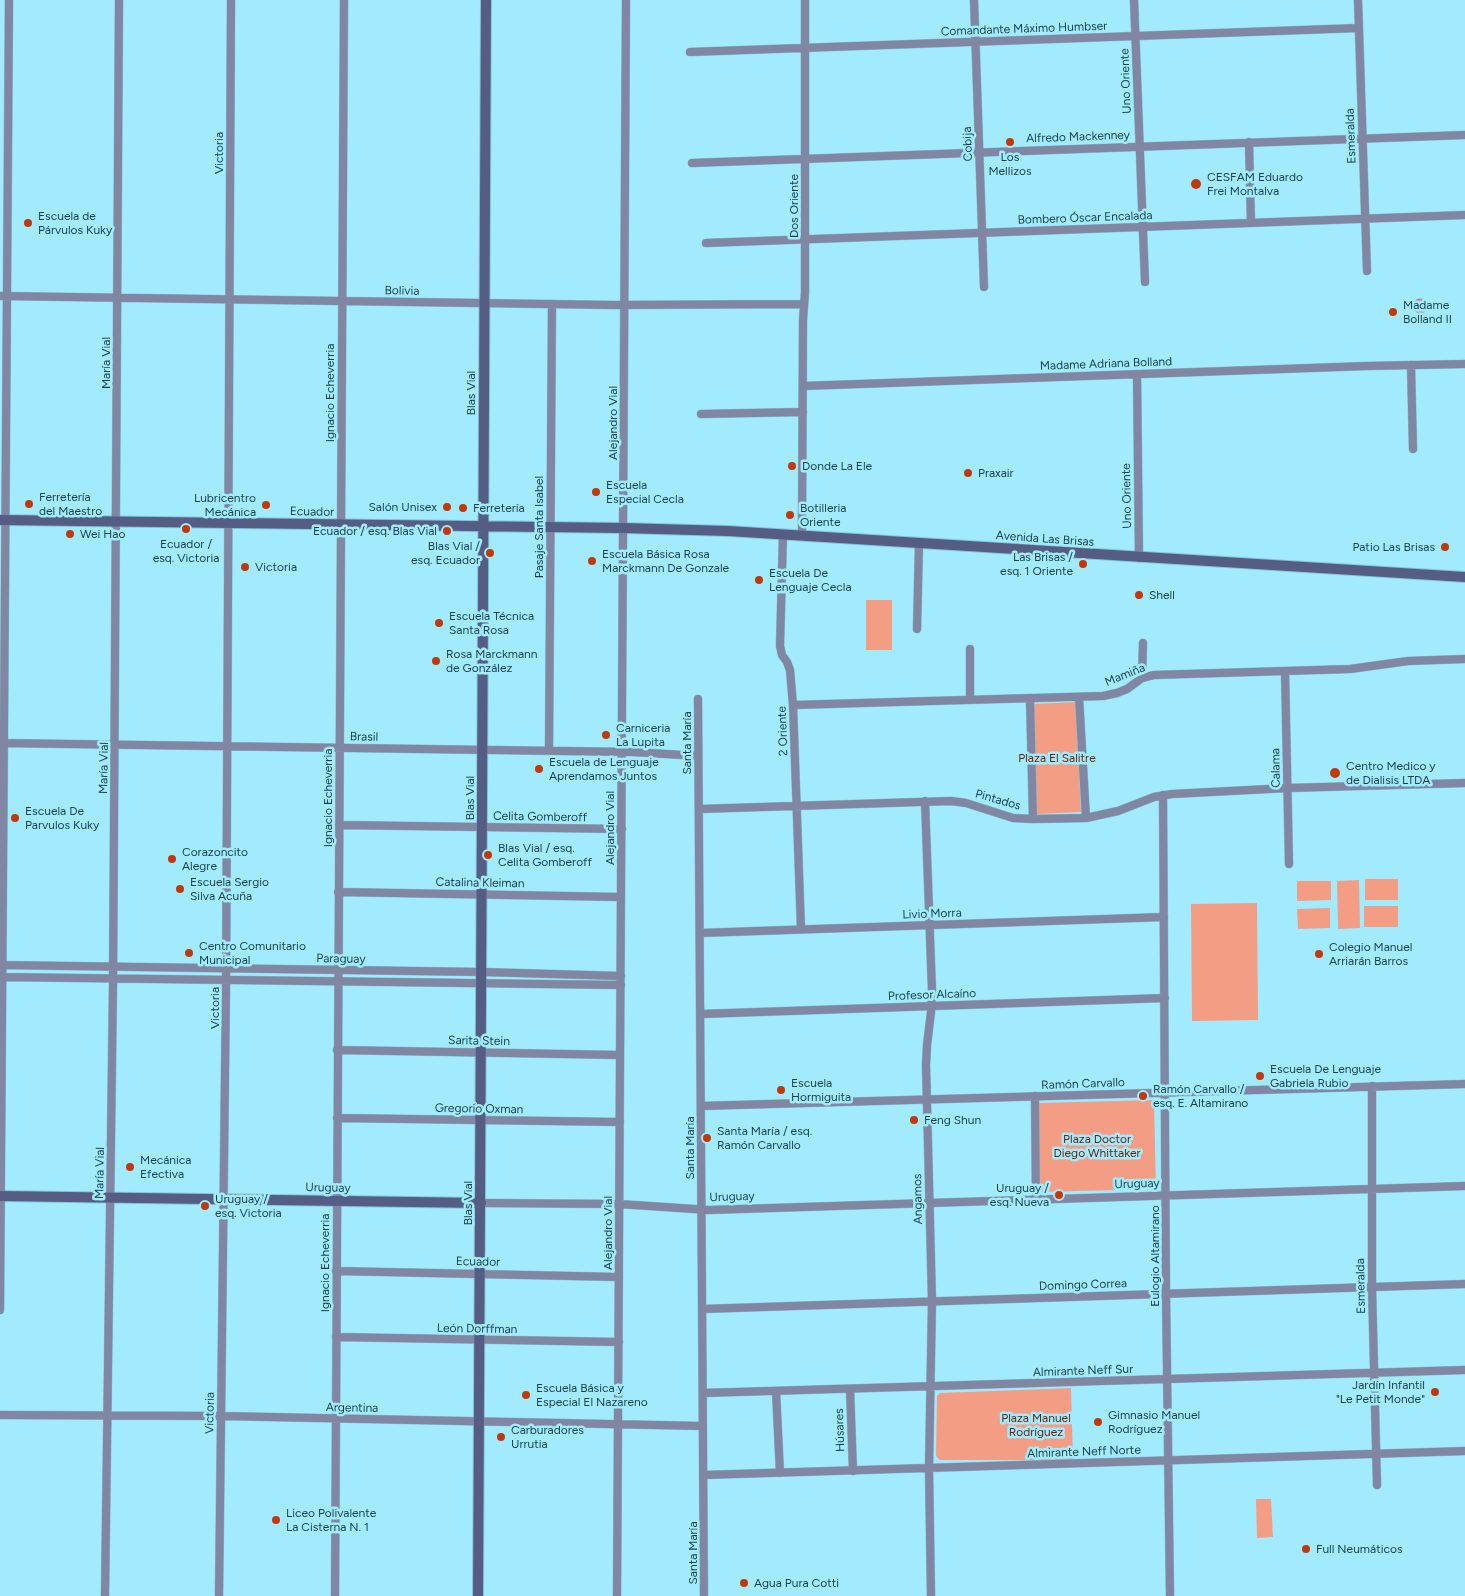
<!DOCTYPE html>
<meta charset="utf-8">
<style>
body{margin:0}
canvas{display:block;background:#a2ebfe}
</style>
<canvas width="1465" height="1596"></canvas>
<script>
const c = document.querySelector('canvas').getContext('2d');
c.lineJoin = 'round';
function fillPath(path, color) { c.fillStyle = color; c.fill(path, 'evenodd'); }
const toPath = rows => new Path2D(rows.map(r => 'M' + r).join(''));
function stroke(path, color, width, dash) { c.strokeStyle = color; c.lineWidth = width; c.lineCap = dash ? 'butt' : 'round'; c.setLineDash(dash || []); c.stroke(path); }
function write(font, color, halo, rows, align = 'center') {
  c.font = font + ' Figtree,sans-serif'; c.lineWidth = 5; c.setLineDash([]); c.textBaseline = 'middle'; c.strokeStyle = halo; c.fillStyle = color; for (const [text, x, y, turn = 0] of rows) {
    c.save(); c.translate(x, y); c.rotate((+turn || 0) * Math.PI / 180); c.textAlign = isNaN(turn) ? turn : align; if (halo) c.strokeText(text, 0, 0); c.fillText(text, 0, 0); c.restore();
  }
}
const green = toPath([
 [866,600,892,600,892,650,866,650],
 [1076,702,1081,812,1037,814,1033,704],
 [1365,879,1398,879,1398,900,1365,900],
 [1359,880,1360,928,1338,929,1337,881],
 [1297,881,1331,881,1331,900,1297,901],
 [1257,903,1258,1020,1192,1021,1191,904],
 [1364,906,1398,906,1398,927,1364,927],
 [1330,908,1330,928,1298,929,1297,909],
 [1154,1100,1156,1189,1039,1192,1037,1103],
 [1071,1388,1073,1460,940,1460,936,1456,937,1396,940,1393],
 [1256,1499,1271,1499,1273,1537,1257,1538]
]);
const water = toPath([
 '1413 306a7 7 0 1 1 14 0a7 7 0 1 1-14 0Z'
]);
const street = toPath([
 [974,0,984,287],
 [1134,0,1145,282],
 [1358,0,1367,271],
 [690,52,1359,28],
 [1249,142,1251,223],
 [692,163,1465,135],
 [706,243,1465,215],
 [0,296,614,305,804,304],
 [1411,365,1413,449],
 [1137,374,1139,558],
 [803,386,1367,366,1465,364],
 [701,414,803,412],
 [783,534,780,646,782,655,787,662,790,670,793,705,801,929],
 [802,535,803,320,805,293,805,0],
 [917,629,919,543],
 [970,649,970,700],
 [1285,671,1289,864],
 [1142,678,1143,643],
 [1079,697,1086,818],
 [1030,698,1033,819],
 [698,699,704,1596],
 [793,705,1103,696,1117,693,1127,689,1142,678,1154,675,1350,669,1408,661,1465,659],
 [0,743,633,752,698,756],
 [549,751,552,304],
 [1163,795,1166,1293,1170,1596],
 [925,801,932,991,931,1012,927,1045,926,1065,932,1301,929,1468,931,1596],
 [699,809,951,801,966,803,1013,818,1033,819,1086,818,1118,811,1154,797,1172,794,1288,788,1465,783],
 [339,825,622,829],
 [338,892,621,897],
 [700,933,1164,917],
 [0,965,482,972,621,976],
 [0,977,621,985],
 [701,1014,1165,998],
 [337,1050,620,1055],
 [1372,1086,1372,1287,1377,1485],
 [1035,1096,1036,1200],
 [701,1106,1465,1084],
 [337,1118,620,1122],
 [481,1203,619,1204,709,1210,1465,1186],
 [336,1271,619,1277],
 [702,1309,1465,1284],
 [0,1310,9,0],
 [336,1337,619,1342],
 [850,1389,853,1471],
 [776,1391,780,1473],
 [703,1393,1465,1370],
 [0,1415,221,1416,703,1426],
 [704,1475,1465,1451],
 [105,1596,113,985,119,0],
 [219,1596,226,987,231,0],
 [335,1596,344,0],
 [617,1596,626,0]
]);
const secondary = toPath([
 [0,520,623,528,728,531,1465,577],
 [0,1196,481,1203],
 [478,1596,486,0]
]);
const markers = [
 [1010,142,5,"#c13909"],
 [1196,184,6,"#c13909"],
 [28,223,5,"#c13909"],
 [1393,312,5,"#c13909"],
 [792,466,5,"#c13909"],
 [968,473,5,"#c13909"],
 [596,492,5,"#c13909"],
 [29,504,5,"#c13909"],
 [266,505,5,"#c13909"],
 [447,507,5,"#c13909"],
 [463,508,5,"#c13909"],
 [790,515,5,"#c13909"],
 [186,529,5,"#c13909"],
 [447,531,5,"#c13909"],
 [70,534,5,"#c13909"],
 [1445,547,5,"#c13909"],
 [490,553,5,"#c13909"],
 [592,561,5,"#c13909"],
 [1083,564,5,"#c13909"],
 [245,567,5,"#c13909"],
 [759,580,5,"#c13909"],
 [1139,595,5,"#c13909"],
 [439,623,5,"#c13909"],
 [436,661,5,"#c13909"],
 [606,735,5,"#c13909"],
 [539,769,5,"#c13909"],
 [1335,773,6,"#c13909"],
 [15,818,5,"#c13909"],
 [488,855,5,"#c13909"],
 [172,859,5,"#c13909"],
 [180,889,5,"#c13909"],
 [189,953,5,"#c13909"],
 [1319,954,5,"#c13909"],
 [1260,1076,5,"#c13909"],
 [781,1090,5,"#c13909"],
 [1143,1096,5,"#c13909"],
 [914,1120,5,"#c13909"],
 [707,1138,5,"#c13909"],
 [130,1167,5,"#c13909"],
 [1059,1195,5,"#c13909"],
 [205,1206,5,"#c13909"],
 [1435,1392,5,"#c13909"],
 [526,1395,5,"#c13909"],
 [1098,1422,5,"#c13909"],
 [501,1437,5,"#c13909"],
 [276,1520,5,"#c13909"],
 [1306,1549,5,"#c13909"],
 [744,1583,5,"#c13909"]
];
const streetNames = [
 ["Comandante Máximo Humbser",1024,29,-2],
 ["Uno Oriente",1126,81,-92],
 ["Esmeralda",1351,136,-92],
 ["Alfredo Mackenney",1078,137,-2],
 ["Cobija",968,144,-92],
 ["Victoria",219,153,-90],
 ["Dos Oriente",794,206,-90],
 ["Bombero Óscar Encalada",1085,218,-2],
 ["Bolivia",402,291,1],
 ["María Vial",106,363,-90],
 ["Madame Adriana Bolland",1106,364,-2],
 ["Ignacio Echeverria",330,393,-90],
 ["Blas Vial",471,393,-90],
 ["Alejandro Vial",613,423,-90],
 ["Uno Oriente",1127,496,-91],
 ["Ecuador",312,512,1],
 ["Pasaje Santa Isabel",539,527,-90],
 ["Avenida Las Brisas",1045,539,4],
 ["Mamiña",1125,675,-22],
 ["2 Oriente",783,731,-92],
 ["Brasil",364,737,1],
 ["Santa María",687,743,-90],
 ["María Vial",104,768,-89],
 ["Calama",1276,768,-91],
 ["Ignacio Echeverria",328,798,-90],
 ["Blas Vial",470,798,-90],
 ["Pintados",998,800,16],
 ["Celita Gomberoff",540,817,1],
 ["Alejandro Vial",610,828,-90],
 ["Catalina Kleiman",480,883,1],
 ["Livio Morra",932,914,-2],
 ["Paraguay",341,959,1],
 ["Profesor Alcaíno",932,995,-2],
 ["Victoria",215,1008,-90],
 ["Sarita Stein",479,1041,1],
 ["Ramón Carvallo",1083,1084,-2],
 ["Gregorio Oxman",479,1109,1],
 ["Santa María",690,1148,-90],
 ["María Vial",100,1173,-89],
 ["Uruguay",1137,1184,-2],
 ["Uruguay",328,1188,1],
 ["Uruguay",732,1197,-2],
 ["Angamos",918,1199,-91],
 ["Blas Vial",468,1203,-90],
 ["Alejandro Vial",608,1233,-90],
 ["Eulogio Altamirano",1155,1256,-90],
 ["Ecuador",478,1262,1],
 ["Ignacio Echeverria",325,1263,-90],
 ["Domingo Correa",1083,1285,-2],
 ["Esmeralda",1361,1286,-91],
 ["León Dorffman",477,1329,1],
 ["Almirante Neff Sur",1083,1371,-2],
 ["Argentina",352,1408,1],
 ["Victoria",210,1413,-89],
 ["Húsares",840,1430,-92],
 ["Almirante Neff Norte",1084,1452,-2],
 ["Santa María",693,1553,-90]
];
const poiNames = [
 ["Los",1010,157,"center"],
 ["Mellizos",1010,171,"center"],
 ["CESFAM Eduardo",1207,177],
 ["Frei Montalva",1207,191],
 ["Escuela de",38,216],
 ["Párvulos Kuky",38,230],
 ["Madame",1403,305],
 ["Bolland II",1403,319],
 ["Donde La Ele",802,466],
 ["Praxair",978,473],
 ["Escuela",606,485],
 ["Especial Cecla",606,499],
 ["Ferretería",39,497],
 ["del Maestro",39,511],
 ["Lubricentro",256,498,"right"],
 ["Mecánica",256,512,"right"],
 ["Salón Unisex",437,507,"right"],
 ["Ferretería",473,508],
 ["Botilleria",800,508],
 ["Oriente",800,522],
 ["Ecuador / esq. Blas Vial",437,531,"right"],
 ["Wei Hao",80,534],
 ["Ecuador /",186,544,"center"],
 ["esq. Victoria",186,558,"center"],
 ["Blas Vial /",480,546,"right"],
 ["esq. Ecuador",480,560,"right"],
 ["Patio Las Brisas",1435,547,"right"],
 ["Escuela Básica Rosa",602,554],
 ["Marckmann De Gonzale",602,568],
 ["Las Brisas /",1073,557,"right"],
 ["esq. 1 Oriente",1073,571,"right"],
 ["Victoria",255,567],
 ["Escuela De",769,573],
 ["Lenguaje Cecla",769,587],
 ["Shell",1149,595],
 ["Escuela Técnica",449,616],
 ["Santa Rosa",449,630],
 ["Rosa Marckmann",446,654],
 ["de González",446,668],
 ["Carniceria",616,728],
 ["La Lupita",616,742],
 ["Escuela de Lenguaje",549,762],
 ["Aprendamos Juntos",549,776],
 ["Centro Medico y",1346,766],
 ["de Dialisis LTDA",1346,780],
 ["Escuela De",25,811],
 ["Parvulos Kuky",25,825],
 ["Blas Vial / esq.",498,848],
 ["Celita Gomberoff",498,862],
 ["Corazoncito",182,852],
 ["Alegre",182,866],
 ["Escuela Sergio",190,882],
 ["Silva Acuña",190,896],
 ["Centro Comunitario",199,946],
 ["Municipal",199,960],
 ["Colegio Manuel",1329,947],
 ["Arriarán Barros",1329,961],
 ["Escuela De Lenguaje",1270,1069],
 ["Gabriela Rubio",1270,1083],
 ["Escuela",791,1083],
 ["Hormiguita",791,1097],
 ["Ramón Carvallo /",1153,1089],
 ["esq. E. Altamirano",1153,1103],
 ["Feng Shun",924,1120],
 ["Santa María / esq.",717,1131],
 ["Ramón Carvallo",717,1145],
 ["Mecánica",140,1160],
 ["Efectiva",140,1174],
 ["Uruguay /",1049,1188,"right"],
 ["esq. Nueva",1049,1202,"right"],
 ["Uruguay /",215,1199],
 ["esq. Victoria",215,1213],
 ["Jardín Infantil",1425,1385,"right"],
 ["\"Le Petit Monde\"",1425,1399,"right"],
 ["Escuela Básica y",536,1388],
 ["Especial El Nazareno",536,1402],
 ["Gimnasio Manuel",1108,1415],
 ["Rodríguez",1108,1429],
 ["Carburadores",511,1430],
 ["Urrutia",511,1444],
 ["Liceo Polivalente",286,1513],
 ["La Cisterna N. 1",286,1527],
 ["Full Neumáticos",1316,1549],
 ["Agua Pura Cotti",754,1583]
];
const parkNames = [
 ["Plaza El Salitre",1057,758],
 ["Plaza Doctor",1097,1139],
 ["Diego Whittaker",1097,1153],
 ["Plaza Manuel",1036,1418],
 ["Rodríguez",1036,1432]
];
fillPath(green, '#f49d85');
fillPath(water, '#da90c8');
stroke(water, '#9f78a2', 1);
stroke(street, '#83c5d6', 9);
stroke(secondary, '#83c5d6', 12);
stroke(street, '#8187a3', 8);
stroke(secondary, '#565d85', 10);
for (const [x, y, r, color] of markers) { const dot = new Path2D(); dot.arc(x, y, r, 0, 2 * Math.PI); c.fillStyle = color; c.fill(dot); stroke(dot, '#a2ebfe', 2); }
write('12px', '#163f49', '#a2ebfe', streetNames);
write('12px', '#163f49', '#a2ebfe', poiNames, 'left');
write('12px', '#6d1e06', '#a2ebfe', parkNames);
</script>
